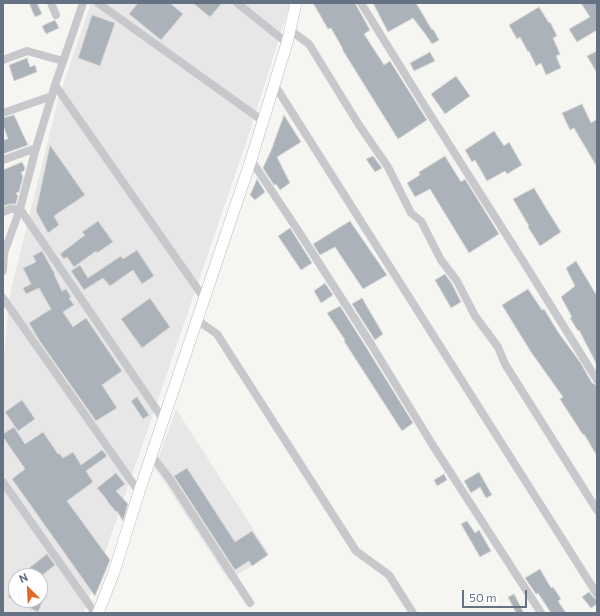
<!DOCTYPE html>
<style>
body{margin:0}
#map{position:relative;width:600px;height:616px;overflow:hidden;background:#f5f6f2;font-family:Commissioner,sans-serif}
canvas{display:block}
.frame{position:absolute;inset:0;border:4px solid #657284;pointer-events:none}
.north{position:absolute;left:8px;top:568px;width:40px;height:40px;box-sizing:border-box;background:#fff;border:1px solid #c1c7ce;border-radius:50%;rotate:336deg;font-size:11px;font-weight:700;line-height:16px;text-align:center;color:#657284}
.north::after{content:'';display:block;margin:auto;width:14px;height:18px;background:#e46924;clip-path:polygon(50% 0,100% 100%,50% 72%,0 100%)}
.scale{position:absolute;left:462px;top:590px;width:65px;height:18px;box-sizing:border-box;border:2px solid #657284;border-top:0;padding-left:5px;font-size:12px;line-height:14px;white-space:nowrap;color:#657284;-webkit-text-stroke:3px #fff;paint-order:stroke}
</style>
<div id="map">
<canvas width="600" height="616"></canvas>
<div class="frame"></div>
<div class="north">N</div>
<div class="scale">50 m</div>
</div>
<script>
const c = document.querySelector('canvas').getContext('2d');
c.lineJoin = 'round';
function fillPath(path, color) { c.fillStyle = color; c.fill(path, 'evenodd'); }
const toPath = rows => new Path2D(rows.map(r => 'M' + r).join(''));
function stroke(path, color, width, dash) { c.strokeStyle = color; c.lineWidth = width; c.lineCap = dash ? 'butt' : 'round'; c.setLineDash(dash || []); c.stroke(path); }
const built = toPath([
 [91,3,290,3,251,128,149,426,84,613,3,613,3,363,10,294,58,100],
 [16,576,40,576,40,600,16,600],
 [176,409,269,554,229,581,155,468]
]);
const building = toPath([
 [29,3,37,3,42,14,35,17,29,3],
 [138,3,170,3,183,14,161,40,129,14,138,3],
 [193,3,222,3,210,17,193,3],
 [313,3,355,3,370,30,364,34,384,65,390,61,427,120,398,139,342,49,343,49,331,28,328,29,313,3],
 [373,3,416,3,432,30,433,29,439,40,432,44,426,35,413,18,388,32,373,3],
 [581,3,595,3,597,6,597,30,577,42,569,29,590,17,581,3],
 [539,7,549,23,550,22,557,36,553,38,560,54,556,56,561,68,546,75,541,63,536,66,529,51,528,52,520,37,517,39,509,25,539,7],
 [92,15,115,23,100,66,78,58,92,15],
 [55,20,59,28,46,34,42,26,55,20],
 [597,51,597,73,587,56,597,51],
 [430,52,435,61,414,71,410,63,430,52],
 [27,58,30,67,35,65,37,72,14,81,9,65,27,58],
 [456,76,470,96,445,114,431,94,456,76],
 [582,104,591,123,597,119,597,167,574,128,570,130,562,113,582,104],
 [14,115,28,145,3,154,3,140,8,139,3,125,3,118,14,115],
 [284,115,301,142,277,157,290,183,280,190,276,184,274,185,263,168,273,146,273,145,284,115],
 [494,131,504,146,509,142,522,165,507,174,505,171,487,181,475,160,472,162,465,150,494,131],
 [50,145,85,195,54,216,59,225,48,233,36,211,50,145],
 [373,156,382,168,375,172,366,159,373,156],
 [445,156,461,182,465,179,499,234,469,253,430,189,415,197,407,183,420,175,419,172,445,156],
 [22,162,25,168,24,171,21,172,23,177,19,192,16,193,18,196,16,204,10,204,3,206,3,170,22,162],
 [257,179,265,192,255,200,250,195,257,179],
 [534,188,549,213,561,232,540,246,528,227,529,226,513,199,534,188],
 [98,221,113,242,97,253,96,251,74,267,67,257,64,259,60,254,85,235,82,232,98,221],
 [350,221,387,275,363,289,335,247,320,255,313,244,350,221],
 [290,228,312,263,301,270,278,236,290,228],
 [137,250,154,276,142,284,133,270,110,286,103,278,84,290,71,271,80,265,88,278,121,256,123,259,137,250],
 [42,251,55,274,54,274,62,291,66,289,71,297,69,298,74,305,63,312,73,327,86,318,122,371,102,385,117,408,96,421,39,340,29,323,51,309,39,288,26,294,23,288,31,284,23,268,36,262,33,256,42,251],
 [576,261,597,296,597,365,579,330,578,331,570,318,572,317,561,297,575,286,566,268,576,261],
 [445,274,452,284,461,302,451,308,435,280,445,274],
 [325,283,333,295,321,303,314,291,325,283],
 [528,289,542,310,544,309,558,332,580,362,592,383,597,385,597,456,584,434,583,435,560,399,563,397,531,352,502,305,528,289],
 [150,298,170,327,142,348,121,319,150,298],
 [362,298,383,334,375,340,352,304,362,298],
 [340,306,366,347,413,423,402,431,344,341,345,340,327,313,340,306],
 [137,397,149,415,143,419,131,401,137,397],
 [22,400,35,419,18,431,5,412,22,400],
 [14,427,25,444,43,432,58,454,59,453,63,458,73,452,81,465,102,450,107,456,86,471,93,482,67,501,110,560,95,596,12,479,25,469,3,437,3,434,14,427],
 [187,468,235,542,252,531,268,555,252,566,249,561,235,570,174,476,187,468],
 [479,472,492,495,486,498,480,487,471,493,464,481,479,472],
 [116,473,125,484,116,491,128,504,123,521,117,511,116,512,107,501,108,501,97,488,116,473],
 [444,474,447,480,437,486,434,480,444,474],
 [467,521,475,533,479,530,491,551,480,557,461,524,467,521],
 [47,554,55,565,41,576,19,576,47,554],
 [540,569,551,588,553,587,561,599,558,601,566,613,551,613,538,593,536,594,525,578,540,569],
 [16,582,16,600,43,600,38,612,8,597,16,582],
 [589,592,593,597,597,600,597,604,591,608,582,597,589,592],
 [514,594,524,613,516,613,508,597,514,594]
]);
const minor = toPath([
 [51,3,56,15],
 [98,3,263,121],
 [237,3,287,43],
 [361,3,426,108,523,261,597,380],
 [290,30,309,44,359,125,388,167,411,213,421,221,441,260,457,281,475,316,498,347,505,364,597,510],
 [3,60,27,51,63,61],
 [274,84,597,594],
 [55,85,204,298],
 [3,113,52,96],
 [3,160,36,148],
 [251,160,299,232,371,344,432,444,541,613],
 [3,212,10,209,20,209,163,419],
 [3,271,4,253,20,209,36,148,55,85,83,3],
 [3,298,139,492],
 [197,320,217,334,356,551,389,575,413,613],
 [151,455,169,478,250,603],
 [3,482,95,613]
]);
const secondary = toPath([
 [98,613,114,572,139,492,251,160,287,43,296,3]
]);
fillPath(built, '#e6e7e6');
fillPath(building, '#acb2b9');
stroke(building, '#d7d7d5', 1);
stroke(secondary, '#b8bbc0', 12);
stroke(minor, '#c6c8cc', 8);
stroke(secondary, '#fff', 11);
</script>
